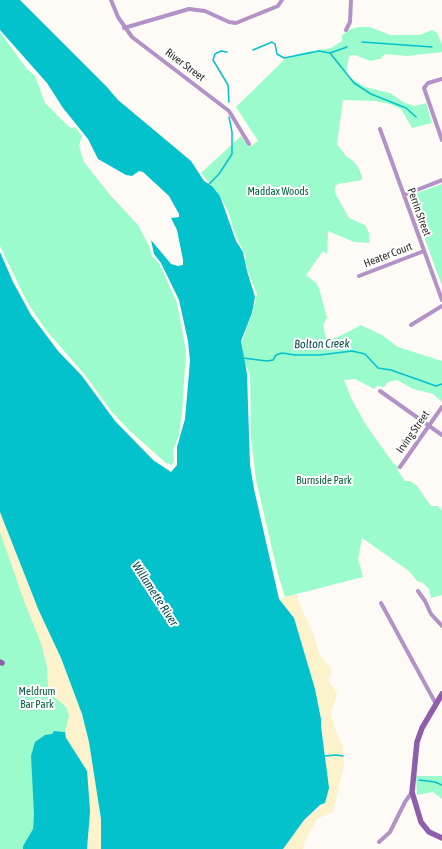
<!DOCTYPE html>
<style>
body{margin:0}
canvas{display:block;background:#fefbf6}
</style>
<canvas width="442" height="849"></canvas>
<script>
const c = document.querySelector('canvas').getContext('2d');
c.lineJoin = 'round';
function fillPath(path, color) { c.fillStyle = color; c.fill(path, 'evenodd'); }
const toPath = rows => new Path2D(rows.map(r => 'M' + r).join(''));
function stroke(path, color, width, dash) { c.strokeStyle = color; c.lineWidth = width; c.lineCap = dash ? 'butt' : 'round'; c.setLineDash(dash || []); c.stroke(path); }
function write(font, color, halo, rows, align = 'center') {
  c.font = font + ' "Asap Condensed",sans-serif'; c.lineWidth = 4; c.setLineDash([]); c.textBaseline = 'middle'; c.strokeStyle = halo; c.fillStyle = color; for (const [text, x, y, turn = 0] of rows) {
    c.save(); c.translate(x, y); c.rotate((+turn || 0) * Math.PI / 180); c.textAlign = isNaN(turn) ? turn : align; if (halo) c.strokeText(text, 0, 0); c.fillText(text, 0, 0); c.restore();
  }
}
const green = toPath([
 [359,27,370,27,390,35,420,35,432,30,437,33,442,45,442,52,407,56,385,54,380,59,370,61,355,55,349,56,346,75,365,87,390,93,405,103,415,106,426,103,432,123,412,128,401,109,390,104,375,101,343,100,337,144,346,156,352,160,358,167,362,176,362,180,338,184,335,186,335,193,349,218,365,225,369,233,369,243,354,242,328,231,327,254,323,251,306,275,316,283,319,288,327,318,323,325,326,339,338,337,361,325,382,335,398,347,442,361,442,402,433,394,413,389,397,380,388,382,384,387,377,386,374,389,355,379,344,380,351,398,366,425,393,463,398,467,398,471,405,481,410,481,417,486,431,506,438,506,442,511,442,595,431,598,429,589,423,583,417,581,409,571,362,538,358,559,363,577,285,597,278,574,256,480,251,437,250,374,244,363,242,342,253,312,257,294,247,269,245,254,235,234,228,211,220,196,201,173,241,136,249,147,258,141,236,107,285,59,301,53,331,48,342,41,342,35,351,29],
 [0,32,26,68,35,76,45,103,69,127,72,128,75,127,82,136,79,146,84,162,110,195,138,225,149,246,152,256,160,265,177,303,186,351,182,412,179,435,173,450,174,460,172,465,166,463,130,431,112,412,85,375,46,330,27,302,0,246],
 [442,184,442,286,409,196],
 [0,512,39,611,101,819,101,849,87,849,89,833,65,732,54,731,52,734,34,814,33,829,23,846,23,849,0,849],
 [416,776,442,776,442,799,433,792,417,795]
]);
const sand = toPath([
 [0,512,39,611,61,658,82,714,89,742,101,819,101,849,87,849,90,811,87,771,66,738,65,732,69,716,66,707,52,695,48,686,47,667,41,643,24,601,0,532],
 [298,594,298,600,314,636,320,656,329,665,332,672,328,680,337,693,331,715,335,729,343,747,344,766,333,812,317,819,305,841,303,849,283,849,304,820,325,803,326,758,319,705,284,606,279,599]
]);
const water = toPath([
 [0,0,20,0,106,86,118,100,191,161,204,181,212,186,220,196,236,241,243,252,247,271,255,297,252,313,241,341,247,374,250,465,254,489,279,599,294,618,315,689,321,719,321,726,329,788,325,803,320,805,304,820,283,849,101,849,101,819,89,742,82,714,61,658,39,611,0,512,0,252,13,282,31,315,58,351,82,376,115,421,153,460,171,472,177,465,177,447,185,419,190,361,188,341,179,300,161,263,154,254,151,240,171,264,178,266,183,265,183,260,177,230,171,218,179,217,179,214,169,196,143,172,139,171,132,176,126,175,98,159,88,139,63,108,47,83,0,30],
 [54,731,65,732,66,738,87,771,90,811,87,849,23,849,23,846,33,829,34,814,31,756,35,742,45,735,52,734]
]);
const stream = toPath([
 [362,42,432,47],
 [253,50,272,42,275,44,277,54,284,58,319,51,330,53,347,47],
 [227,52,221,51,215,54,213,60,228,85,229,102],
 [330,53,354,83,371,94,406,108,416,117],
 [209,184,219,174,232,154,232,132,229,117],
 [243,358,267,361,273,360,276,355,282,353,295,355,320,355,352,351,365,354,378,368,391,370,436,386,442,384],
 [325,756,336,755,343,756],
 [419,780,435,782,442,785]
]);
const street = toPath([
 [111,0,118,17,132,37,229,111,249,144],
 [124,28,189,9,205,11,229,22,236,23,278,6,282,0],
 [346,30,350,22,351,0],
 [442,79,428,83,424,88,442,140],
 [380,129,442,300],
 [404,195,442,180],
 [359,276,424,251],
 [411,325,442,306],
 [380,391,442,435],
 [400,467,442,407],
 [418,591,425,601,431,614,442,626],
 [381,603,436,704],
 [379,842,390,832,405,802,412,792]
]);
const secondary = toPath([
 [0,662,2,663],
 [442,694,422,728,417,742,412,792,421,822,429,832,442,838]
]);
const streetNames = [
 ["River Street",185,65,37],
 ["Perrin Street",419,212,70],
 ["Heater Court",388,255,-21],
 ["Irving Street",413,432,-55]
];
const parkNames = [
 ["Maddax Woods",278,192],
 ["Burnside Park",324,481],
 ["Meldrum",37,692],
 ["Bar Park",37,705]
];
const waterNames = [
 ["Bolton Creek",322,344,-1],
 ["Willamette River",155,594,57]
];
fillPath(green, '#9bfbcc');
fillPath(sand, '#fcf2cc');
fillPath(water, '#03c2cc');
stroke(stream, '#03c2cc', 1.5);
stroke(street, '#b392c7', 4);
stroke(secondary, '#8f5eab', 5.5);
write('11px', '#2e2d2b', '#fff', streetNames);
write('11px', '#066141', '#fff', parkNames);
write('italic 12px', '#0a4e52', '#fff', waterNames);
</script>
